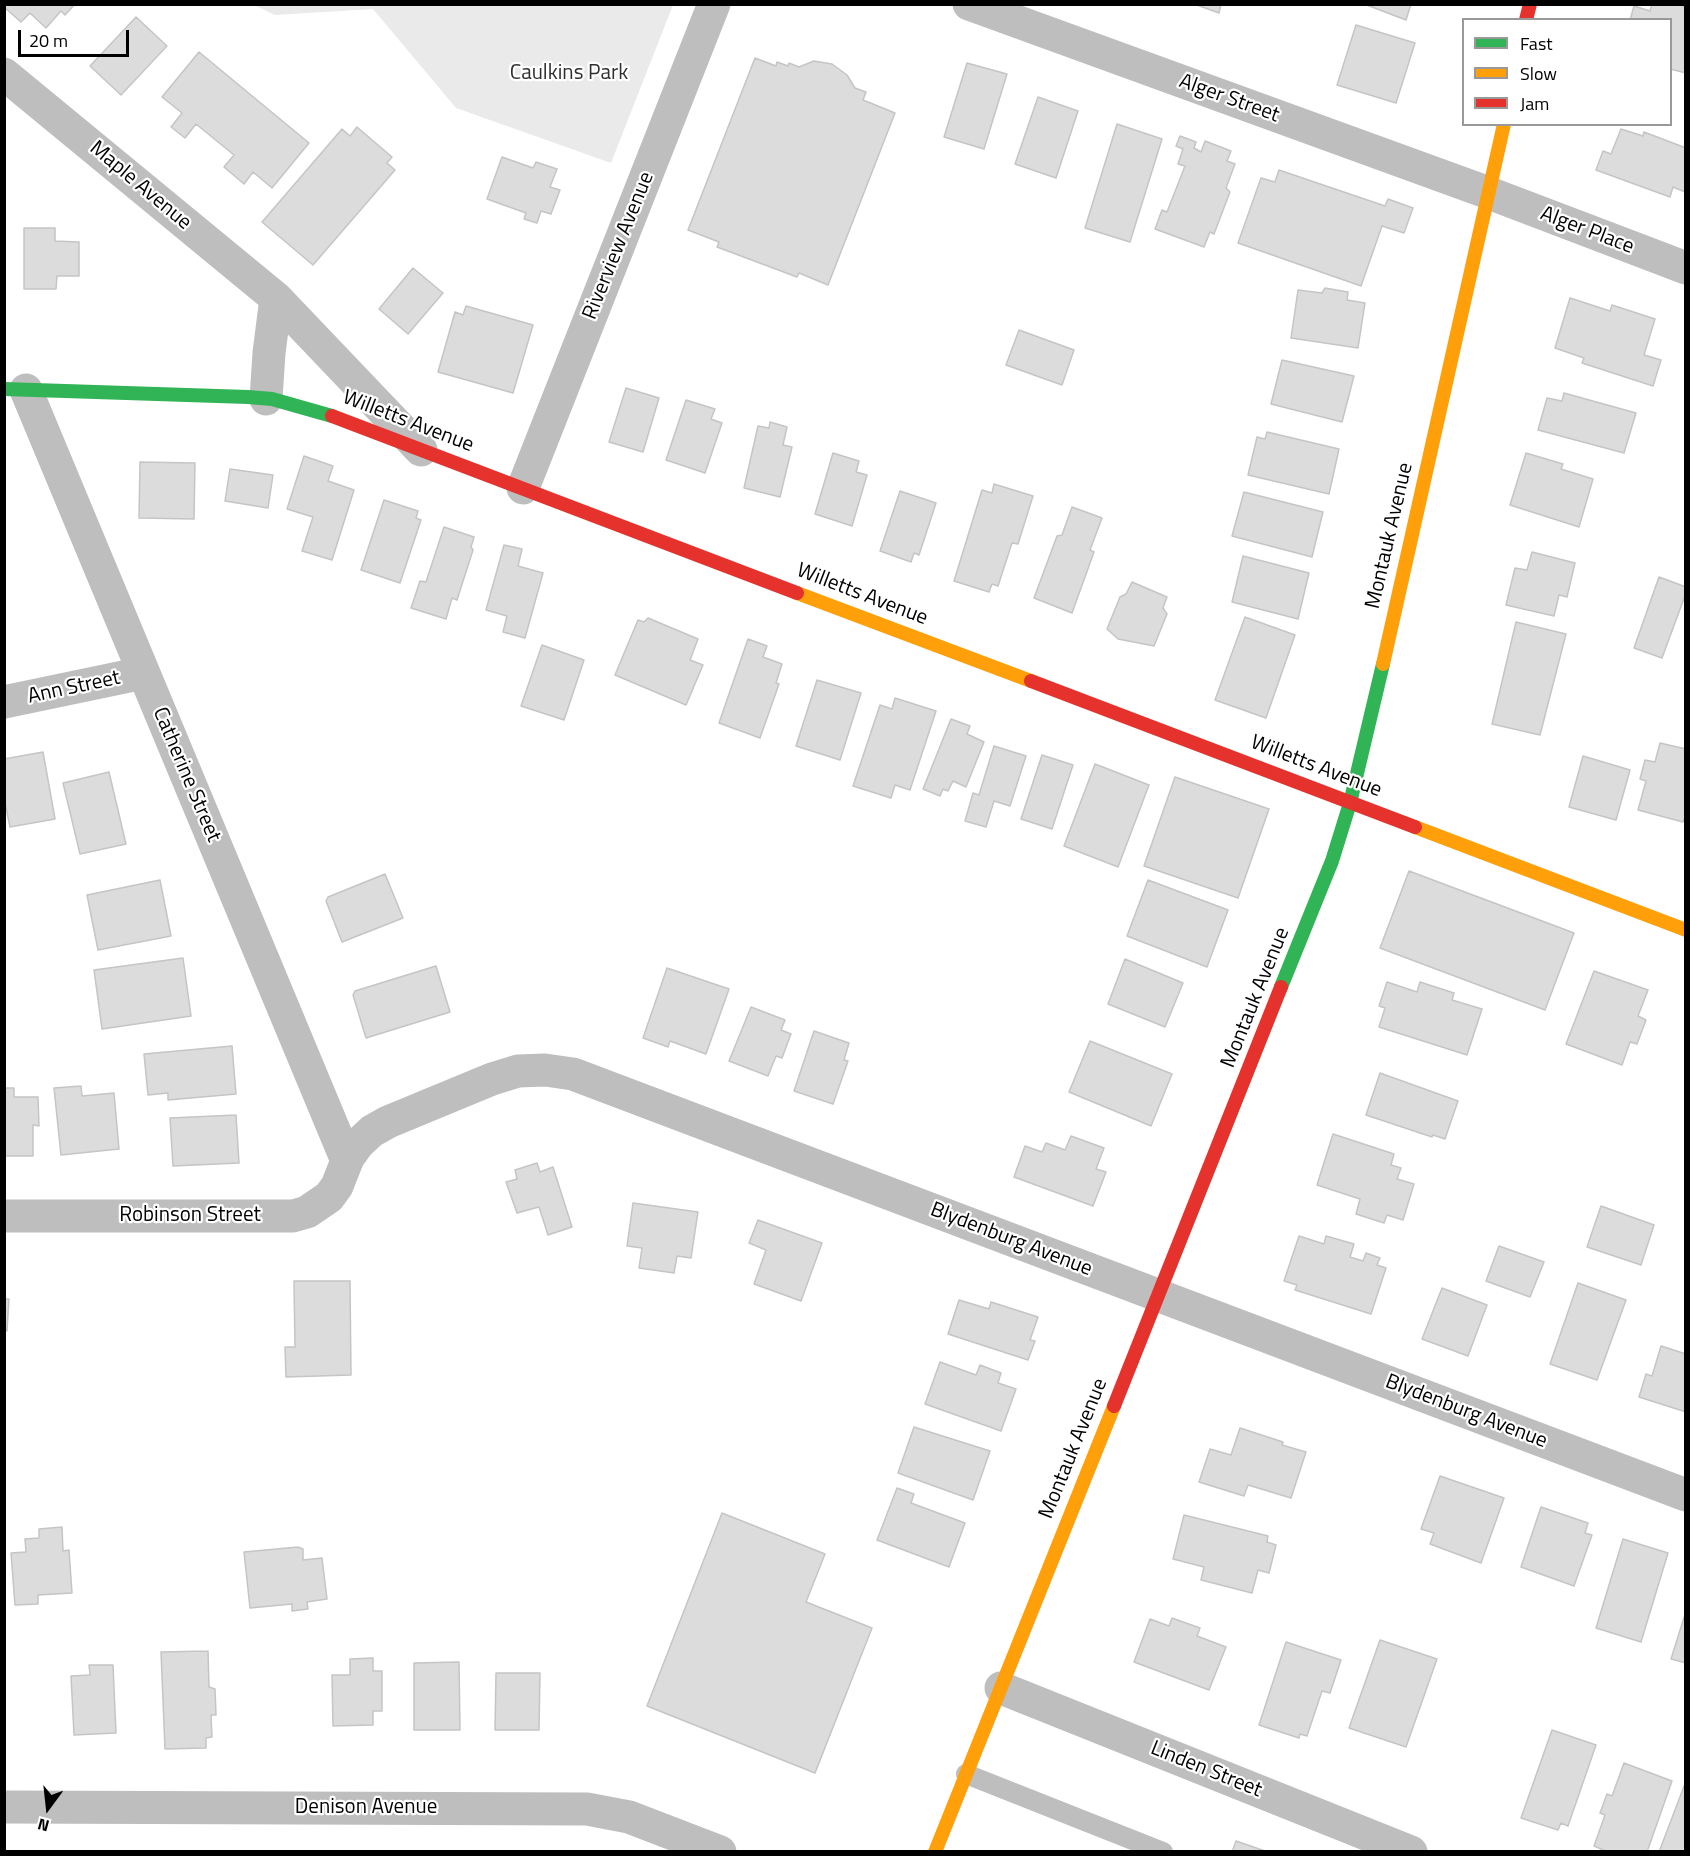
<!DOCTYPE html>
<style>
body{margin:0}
#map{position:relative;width:1690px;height:1856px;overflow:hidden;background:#fff;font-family:"Titillium Web",sans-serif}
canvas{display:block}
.frame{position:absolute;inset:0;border:6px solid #000;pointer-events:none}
.legend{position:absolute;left:1462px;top:18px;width:210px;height:108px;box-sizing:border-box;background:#fff;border:2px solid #999;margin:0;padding:8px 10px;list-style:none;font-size:18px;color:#000}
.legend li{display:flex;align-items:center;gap:12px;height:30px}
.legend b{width:30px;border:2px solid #999}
.north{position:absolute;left:18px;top:1778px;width:60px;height:60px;-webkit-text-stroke:4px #fff;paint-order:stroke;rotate:195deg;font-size:16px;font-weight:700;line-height:24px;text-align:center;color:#000}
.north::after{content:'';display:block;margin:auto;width:21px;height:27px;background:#000;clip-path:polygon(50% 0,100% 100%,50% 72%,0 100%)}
.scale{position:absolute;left:18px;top:30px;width:111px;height:27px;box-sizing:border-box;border:3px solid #000;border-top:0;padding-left:8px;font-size:18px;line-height:21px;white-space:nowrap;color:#000;-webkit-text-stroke:4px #fff;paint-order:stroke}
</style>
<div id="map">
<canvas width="1690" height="1856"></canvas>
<div class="frame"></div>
<ul class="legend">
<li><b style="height:8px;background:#30b455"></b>Fast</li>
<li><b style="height:8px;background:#ff9f0a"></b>Slow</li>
<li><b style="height:8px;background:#e5322d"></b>Jam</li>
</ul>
<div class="north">N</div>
<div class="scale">20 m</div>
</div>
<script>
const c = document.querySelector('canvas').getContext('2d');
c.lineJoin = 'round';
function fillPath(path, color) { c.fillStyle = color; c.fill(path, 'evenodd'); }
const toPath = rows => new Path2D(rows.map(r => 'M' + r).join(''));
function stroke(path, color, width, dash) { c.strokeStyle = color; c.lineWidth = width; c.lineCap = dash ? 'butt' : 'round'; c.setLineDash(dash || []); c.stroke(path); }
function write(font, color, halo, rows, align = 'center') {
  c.font = font + ' "Titillium Web",sans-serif'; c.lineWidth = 4.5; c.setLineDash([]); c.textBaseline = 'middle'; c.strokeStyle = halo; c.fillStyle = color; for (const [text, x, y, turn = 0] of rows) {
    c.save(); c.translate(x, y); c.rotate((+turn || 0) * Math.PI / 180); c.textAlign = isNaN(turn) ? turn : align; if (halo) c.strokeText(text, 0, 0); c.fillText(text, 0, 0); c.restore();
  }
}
const green = toPath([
 [254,5,673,4,673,5,611,163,456,108,373,9,275,15]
]);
const building = toPath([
 [7,4,75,4,65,15,61,11,46,28,30,13,21,22,4,7,7,4],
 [1194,4,1221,4,1219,13,1194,4],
 [1364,4,1411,4,1406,20,1364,4],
 [1652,4,1677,4,1686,7,1686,73,1670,69,1670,20,1630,20,1634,6,1650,11,1652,4],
 [136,17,167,46,121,95,90,66,136,17],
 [1356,25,1415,43,1396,103,1337,85,1356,25],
 [199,52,309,143,272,188,253,172,244,184,224,167,234,155,196,124,185,138,171,127,182,113,162,97,199,52],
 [755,58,776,66,777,62,788,66,789,63,799,67,814,61,832,64,847,75,855,88,866,92,863,100,895,113,828,285,799,273,797,277,717,247,719,242,688,230,755,58],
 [967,63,1007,74,984,149,944,137,967,63],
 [1038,97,1078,111,1056,178,1015,164,1038,97],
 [1117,124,1162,139,1130,242,1085,228,1117,124],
 [357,127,392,157,387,163,395,170,313,265,262,222,342,129,350,136,357,127],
 [1621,129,1643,136,1644,132,1686,148,1685,192,1673,187,1670,197,1596,170,1603,151,1611,154,1621,129],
 [1180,136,1196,142,1194,148,1201,152,1205,141,1231,151,1227,161,1235,164,1226,188,1230,192,1214,234,1210,232,1204,247,1155,229,1162,210,1167,212,1185,166,1178,164,1183,149,1176,146,1180,136],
 [502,157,533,168,536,162,557,169,550,187,560,190,551,214,541,211,537,223,524,219,526,213,487,199,502,157],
 [1279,170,1385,206,1388,199,1413,208,1404,233,1382,226,1361,286,1238,243,1261,178,1275,182,1279,170],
 [24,228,55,228,55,241,79,242,79,276,57,276,56,289,24,289,24,228],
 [413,268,443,293,408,334,379,309,413,268],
 [1325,288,1348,292,1347,300,1365,303,1358,348,1291,338,1298,290,1322,293,1325,288],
 [1570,298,1610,311,1612,305,1655,319,1644,355,1661,360,1653,386,1582,363,1584,358,1555,348,1570,298],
 [466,306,533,325,513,393,438,372,455,312,463,315,466,306],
 [1019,330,1074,350,1062,385,1006,365,1019,330],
 [1282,360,1354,376,1342,422,1271,404,1282,360],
 [626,388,659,398,643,452,609,442,626,388],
 [1564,393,1636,413,1624,453,1538,430,1547,398,1562,401,1564,393],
 [686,400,715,409,711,419,722,423,705,473,666,460,686,400],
 [770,422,787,427,783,445,792,447,780,497,744,488,758,426,769,428,770,422],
 [1267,432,1339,449,1329,494,1248,475,1257,437,1265,439,1267,432],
 [833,453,859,461,856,472,867,475,852,526,815,514,833,453],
 [1526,453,1563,464,1561,469,1593,479,1579,527,1510,505,1526,453],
 [304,456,333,466,328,481,354,490,332,560,302,551,313,517,287,509,304,456],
 [140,462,195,463,194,519,139,518,140,462],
 [230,469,273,475,268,508,225,501,230,469],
 [994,484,1033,496,1018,544,1012,543,998,586,992,584,989,592,954,581,982,490,992,493,994,484],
 [900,491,936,503,919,555,914,553,911,562,880,551,900,491],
 [1244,492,1323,512,1312,557,1232,536,1244,492],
 [384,500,418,511,416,518,421,520,400,583,361,570,384,500],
 [1072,507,1102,518,1090,550,1094,552,1072,613,1034,598,1057,536,1062,535,1072,507],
 [444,527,474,537,471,547,473,550,457,600,452,598,446,619,411,608,420,581,426,582,444,527],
 [504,545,522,549,518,566,543,573,525,638,503,632,507,616,486,610,504,545],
 [1532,552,1575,563,1567,597,1559,595,1554,616,1506,605,1515,568,1527,570,1532,552],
 [1243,556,1309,573,1298,619,1232,602,1243,556],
 [1659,577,1686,587,1686,593,1662,658,1634,648,1659,577],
 [1132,582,1167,597,1163,608,1167,614,1154,646,1118,639,1107,629,1120,597,1126,594,1132,582],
 [1245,617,1295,635,1266,718,1215,700,1245,617],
 [648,618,698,639,690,660,703,665,686,705,615,675,638,620,644,622,648,618],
 [1516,622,1566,634,1540,735,1492,724,1516,622],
 [748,639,767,646,763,657,782,664,776,683,779,684,760,738,719,723,748,639],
 [542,645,584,660,564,720,521,706,542,645],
 [817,680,861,693,840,760,796,746,817,680],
 [895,698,936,711,910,790,895,785,891,798,853,786,880,705,892,709,895,698],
 [951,719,970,726,967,734,984,742,966,787,953,781,948,791,943,789,940,796,923,789,951,719],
 [1660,743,1686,749,1686,814,1683,822,1638,810,1646,781,1640,779,1645,760,1655,762,1660,743],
 [994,746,1026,756,1010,806,994,801,986,827,965,821,973,793,979,795,994,746],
 [43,752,55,819,10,827,4,798,4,759,43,752],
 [1042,755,1073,765,1052,829,1021,819,1042,755],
 [1583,756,1630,770,1616,820,1569,807,1583,756],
 [1095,764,1149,785,1118,867,1064,846,1095,764],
 [109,772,126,844,80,854,63,783,109,772],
 [1175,777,1269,809,1238,898,1144,866,1175,777],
 [1409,871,1574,933,1545,1010,1380,948,1409,871],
 [385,874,403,918,342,942,326,901,328,897,385,874],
 [160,880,171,936,98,950,87,895,160,880],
 [1148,880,1228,910,1207,967,1127,936,1148,880],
 [183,958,191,1016,102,1029,94,970,183,958],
 [1125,959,1183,983,1165,1027,1108,1004,1125,959],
 [436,966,450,1012,366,1038,353,995,355,991,436,966],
 [667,968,729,989,706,1054,670,1041,668,1047,643,1038,667,968],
 [1594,971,1648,990,1638,1016,1646,1020,1637,1044,1630,1042,1622,1065,1566,1044,1594,971],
 [1387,982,1417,992,1420,982,1454,993,1452,1000,1482,1009,1467,1055,1379,1027,1385,1008,1379,1006,1387,982],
 [751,1007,785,1020,781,1030,791,1034,782,1058,776,1056,768,1076,729,1061,751,1007],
 [814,1031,849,1043,844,1060,848,1061,833,1104,794,1091,814,1031],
 [1090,1041,1172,1074,1151,1126,1069,1092,1090,1041],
 [232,1046,236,1094,168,1100,168,1093,148,1095,144,1054,232,1046],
 [1380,1073,1458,1101,1445,1139,1433,1135,1432,1137,1366,1115,1380,1073],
 [81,1086,82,1096,114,1093,119,1149,61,1155,54,1088,81,1086],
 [4,1088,14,1088,14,1097,38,1097,39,1126,33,1125,33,1156,4,1156,4,1088],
 [236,1115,239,1163,173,1166,170,1118,236,1115],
 [1333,1134,1394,1154,1391,1165,1401,1168,1397,1179,1414,1184,1403,1220,1387,1215,1384,1223,1356,1214,1360,1199,1317,1185,1333,1134],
 [1071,1136,1104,1148,1096,1169,1106,1172,1093,1206,1014,1177,1025,1146,1042,1152,1046,1143,1065,1150,1071,1136],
 [537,1163,540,1172,553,1167,572,1227,548,1235,539,1207,517,1213,506,1182,517,1179,515,1170,537,1163],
 [633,1203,698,1212,691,1258,677,1256,674,1273,639,1268,642,1248,627,1246,633,1203],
 [1601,1206,1654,1225,1641,1265,1587,1247,1601,1206],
 [758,1220,822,1243,801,1301,754,1284,766,1250,749,1243,758,1220],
 [1299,1236,1324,1244,1326,1236,1354,1244,1350,1257,1363,1261,1366,1253,1380,1258,1377,1265,1386,1268,1371,1314,1295,1290,1297,1285,1284,1281,1299,1236],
 [1499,1246,1544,1262,1530,1297,1486,1281,1499,1246],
 [294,1281,350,1281,351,1375,286,1377,285,1347,295,1347,294,1281],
 [1578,1283,1626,1300,1597,1380,1550,1364,1578,1283],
 [1442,1288,1487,1305,1468,1356,1422,1339,1442,1288],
 [4,1299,9,1299,7,1331,4,1331,4,1299],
 [959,1300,989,1309,991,1302,1038,1317,1030,1340,1035,1341,1028,1360,948,1334,959,1300],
 [1661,1346,1686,1354,1686,1412,1639,1397,1646,1374,1652,1376,1661,1346],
 [940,1362,976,1375,980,1365,1001,1373,998,1383,1016,1389,1001,1431,925,1404,940,1362],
 [914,1427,990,1451,973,1500,898,1473,914,1427],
 [1240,1428,1283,1442,1282,1445,1306,1452,1291,1498,1248,1485,1244,1496,1199,1482,1210,1449,1231,1455,1240,1428],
 [1440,1476,1504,1498,1481,1563,1430,1544,1434,1533,1421,1529,1440,1476],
 [897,1488,914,1494,911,1503,965,1523,949,1567,877,1540,897,1488],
 [1541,1507,1588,1523,1585,1533,1592,1535,1574,1586,1521,1567,1541,1507],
 [722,1513,825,1554,806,1602,872,1628,815,1773,647,1706,722,1513],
 [1184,1515,1268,1536,1267,1542,1276,1545,1269,1573,1258,1570,1252,1593,1201,1580,1204,1567,1173,1559,1184,1515],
 [62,1527,63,1551,69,1550,72,1593,38,1595,38,1604,15,1605,11,1553,26,1552,25,1539,39,1538,39,1529,62,1527],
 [1623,1539,1668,1553,1641,1642,1596,1628,1623,1539],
 [298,1547,303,1549,303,1560,322,1558,327,1599,307,1602,308,1609,292,1611,292,1604,250,1608,244,1552,298,1547],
 [1686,1611,1686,1663,1671,1659,1686,1611],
 [1172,1618,1200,1628,1197,1636,1226,1647,1209,1690,1134,1662,1150,1619,1169,1626,1172,1618],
 [1380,1640,1437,1659,1406,1747,1349,1728,1380,1640],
 [1286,1642,1341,1660,1330,1693,1322,1691,1307,1736,1300,1734,1299,1738,1259,1725,1286,1642],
 [208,1651,209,1687,215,1689,216,1715,211,1715,212,1737,206,1738,206,1748,165,1749,161,1652,208,1651],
 [373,1658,373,1671,382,1671,382,1711,373,1711,373,1725,333,1726,332,1675,350,1675,350,1659,373,1658],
 [459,1662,460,1730,414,1730,414,1663,459,1662],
 [89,1665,113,1665,116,1733,74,1735,71,1676,90,1675,89,1665],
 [496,1673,540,1673,539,1730,495,1730,496,1673],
 [1552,1730,1596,1745,1568,1826,1561,1823,1558,1830,1521,1818,1552,1730],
 [1624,1763,1672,1781,1647,1852,1608,1852,1594,1846,1605,1815,1600,1813,1607,1794,1612,1796,1624,1763],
 [1686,1781,1686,1852,1659,1852,1686,1781],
 [1236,1841,1268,1852,1232,1852,1236,1841]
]);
const lane = toPath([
 [966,1774,1163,1852]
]);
const street = toPath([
 [969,4,1489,193,1686,268],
 [4,74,276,298,421,450],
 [26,390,347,1161],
 [266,399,269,353,276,298],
 [523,488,714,4],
 [4,702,143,673],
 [4,1216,293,1216,307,1212,329,1197,337,1186,348,1158,358,1144,372,1131,388,1122,492,1079,518,1071,545,1070,573,1074,1686,1495],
 [1001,1688,1411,1852],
 [4,1807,587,1809,629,1817,720,1852]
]);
const fast = toPath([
 [4,389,248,397,272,399,332,416],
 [1281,987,1332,861,1350,803,1383,664]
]);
const slow = toPath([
 [797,593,1031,681],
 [1383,664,1504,124],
 [1415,827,1686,930],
 [935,1852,1114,1406]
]);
const jam = toPath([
 [1526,20,1530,4],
 [332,416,797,593],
 [1031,681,1415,827],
 [1114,1406,1281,987]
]);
const parkNames = [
 ["Caulkins Park",569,74]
];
const streetNames = [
 ["Alger Street",1229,99,20],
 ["Maple Avenue",140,186,40],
 ["Alger Place",1587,231,21],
 ["Riverview Avenue",619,246,-68],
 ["Willetts Avenue",408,422,21],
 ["Montauk Avenue",1390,536,-77],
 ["Willetts Avenue",862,595,21],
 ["Ann Street",74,688,-12],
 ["Willetts Avenue",1316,767,21],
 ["Catherine Street",186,775,67],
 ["Montauk Avenue",1256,998,-68],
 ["Robinson Street",190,1216],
 ["Blydenburg Avenue",1011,1240,21],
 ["Blydenburg Avenue",1466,1412,21],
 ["Montauk Avenue",1074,1449,-68],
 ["Linden Street",1206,1770,22],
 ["Denison Avenue",366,1808]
];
fillPath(green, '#eaeaea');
fillPath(building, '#dcdcdc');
stroke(building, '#c5c5c5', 1.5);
stroke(lane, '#bebebe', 20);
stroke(street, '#bebebe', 33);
stroke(fast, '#30b455', 14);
stroke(slow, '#ff9f0a', 14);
stroke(jam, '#e5322d', 14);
write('21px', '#2f2f2f', '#fff', parkNames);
write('21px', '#000', '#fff', streetNames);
</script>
